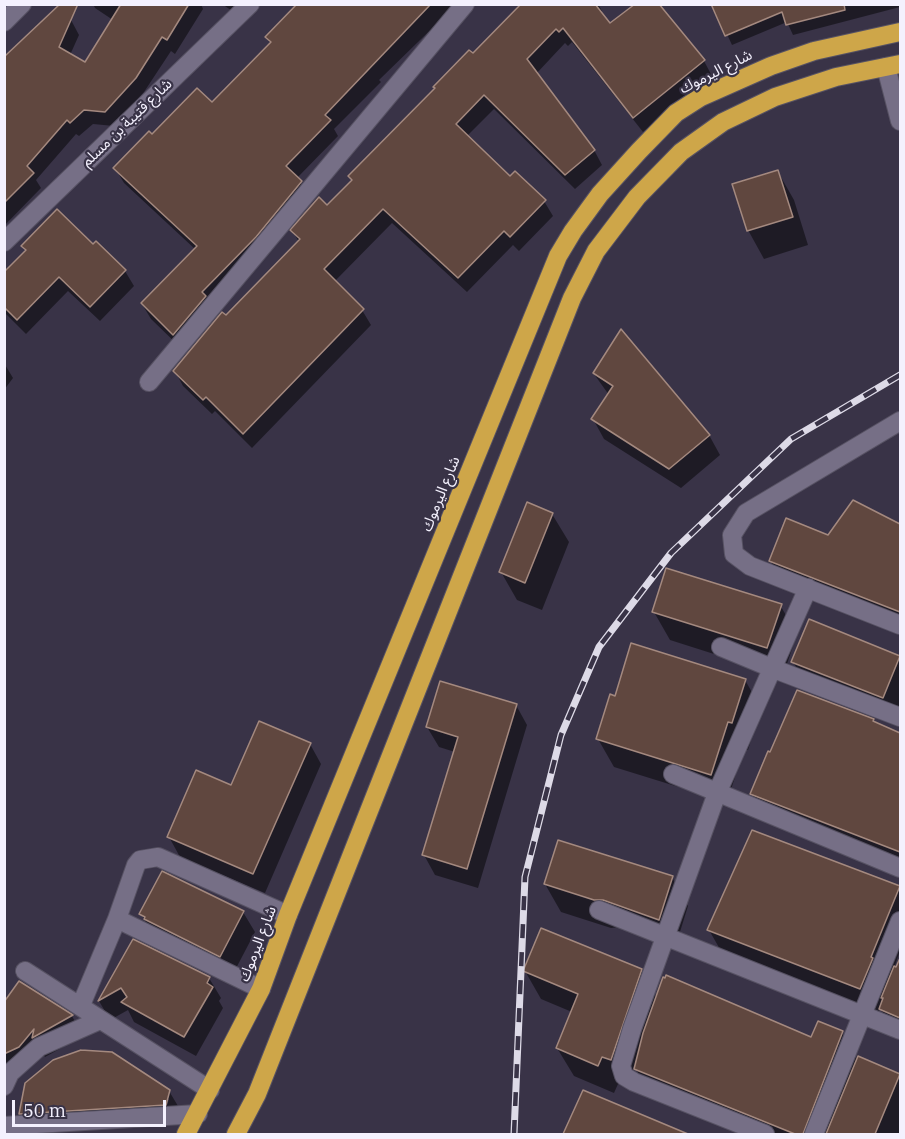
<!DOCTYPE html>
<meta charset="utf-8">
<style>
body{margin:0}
#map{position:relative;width:905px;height:1139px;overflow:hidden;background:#393347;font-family:"IBM Plex Serif",serif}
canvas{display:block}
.frame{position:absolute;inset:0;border:6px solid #f4f1fe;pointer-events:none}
.scale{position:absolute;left:12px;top:1100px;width:154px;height:27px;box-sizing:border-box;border:3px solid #f4f1fe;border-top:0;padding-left:8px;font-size:18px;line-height:21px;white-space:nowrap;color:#f4f1fe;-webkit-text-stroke:4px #393347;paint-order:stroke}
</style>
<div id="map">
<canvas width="905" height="1139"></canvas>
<div class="frame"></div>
<div class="scale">50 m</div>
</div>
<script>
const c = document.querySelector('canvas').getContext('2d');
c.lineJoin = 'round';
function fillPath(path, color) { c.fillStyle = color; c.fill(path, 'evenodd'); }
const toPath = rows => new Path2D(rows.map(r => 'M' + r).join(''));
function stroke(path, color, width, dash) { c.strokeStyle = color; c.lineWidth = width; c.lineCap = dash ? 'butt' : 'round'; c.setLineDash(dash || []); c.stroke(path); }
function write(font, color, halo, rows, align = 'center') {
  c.font = font + ' "IBM Plex Serif","Noto Sans Arabic",serif'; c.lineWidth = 4.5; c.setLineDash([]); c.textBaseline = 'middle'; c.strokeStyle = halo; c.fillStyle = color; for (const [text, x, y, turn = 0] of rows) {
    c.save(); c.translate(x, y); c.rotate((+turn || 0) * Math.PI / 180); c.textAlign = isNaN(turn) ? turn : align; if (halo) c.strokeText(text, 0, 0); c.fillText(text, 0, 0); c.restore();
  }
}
const shadow = toPath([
 [93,4,201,4,203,9,175,54,171,51,144,92,114,126,93,124,79,136,76,134,36,180,41,188,4,226,4,59,56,10,71,20,79,35,70,55,85,64,113,20,95,8],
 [222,4,244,4,238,15],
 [299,4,457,4,379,80,381,82,334,129,338,136,297,178,310,197,182,349,151,319,142,304,196,250,124,183,115,168,152,136,212,104,271,44,267,37],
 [529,4,598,4,602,11,600,13,610,25,704,61,712,76,643,132,572,42,568,46,565,43,536,74,594,150,602,165,575,189,494,109,467,136,510,179,544,201,553,216,519,251,513,245,467,292,392,223,334,282,362,310,371,325,252,448,215,411,212,414,183,386,175,371,299,242,292,230,327,207,353,182,350,177,473,56],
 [713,4,900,4,900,7,793,35,787,22,732,45],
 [778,172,794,200,808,245,764,259,748,230],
 [96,243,125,271,134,286,100,321,68,291,26,334,4,312,4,274,27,252,23,246,93,246],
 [4,363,13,378,4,390],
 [594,374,709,435,720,455,681,488,604,439,593,419,609,395],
 [853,502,900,526,900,634,787,589,770,560,828,537],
 [552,514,569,542,542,610,517,600,501,572],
 [780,605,797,634,783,676,670,640,654,612],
 [900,657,900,722,899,726,809,690,793,662],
 [745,680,761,708,748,750,744,749,727,802,614,767,598,739,615,698],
 [516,705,527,725,478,888,435,875,424,855,455,752,439,747,427,727],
 [873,720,875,724,900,734,900,873,768,822,752,794],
 [310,744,321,764,265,893,180,857,169,837,232,787],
 [672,877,688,906,675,948,620,927,611,928,561,912,545,884],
 [899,888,900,951,894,968,900,971,900,1039,897,1038,880,1008,877,1016,725,958,709,930],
 [243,912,255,932,232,976,153,934,141,914],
 [133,941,209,978,221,998,219,1001,223,1008,196,1056,134,1022,128,1010,110,1020,99,1001],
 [641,970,657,998,812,1039,842,1032,857,1058,900,1077,900,1134,743,1134,651,1094,634,1066,627,1088,618,1084,614,1093,574,1076,557,1048,572,1012,541,999,525,971],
 [19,983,72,1016,83,1036,45,1057,42,1052,4,1080,4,1004],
 [169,1091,181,1111,32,1133,21,1113],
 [166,1099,169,1099,165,1112,162,1111],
 [584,1092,685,1134,567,1134,566,1133]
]);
const building = toPath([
 [60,4,78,4,59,47,85,62,121,4,189,4,167,40,162,37,136,78,105,112,84,110,70,123,67,120,27,166,34,173,4,203,5,56,60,4],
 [297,4,431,4,325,115,331,120,286,166,302,181,256,237,202,292,206,296,173,335,141,303,197,246,113,168,149,131,152,134,197,88,212,102,271,42,265,37,297,4],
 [521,4,595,4,610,23,635,4,659,4,705,60,633,118,563,28,559,32,556,29,527,59,595,150,565,175,484,95,456,124,510,176,515,171,546,200,510,237,504,231,458,278,383,209,324,269,364,309,243,434,206,397,203,400,173,371,222,312,226,315,300,239,290,230,319,197,327,205,352,180,348,176,435,88,433,87,469,50,473,53,521,4],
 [711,4,844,4,845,10,786,25,782,12,725,36,711,4],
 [778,170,793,217,747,231,732,184,778,170],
 [57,209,93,244,96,241,126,270,90,307,59,277,17,320,4,307,4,272,26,250,21,246,57,209],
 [621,329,710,435,669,469,591,419,613,386,593,373,621,329],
 [853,500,900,524,900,612,769,561,786,518,828,535,853,500],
 [527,502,553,513,525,583,499,572,527,502],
 [666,568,782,604,767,648,652,612,666,568],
 [809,619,900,656,883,698,791,662,809,619],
 [631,643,746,679,732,723,728,722,711,775,596,739,610,694,615,696,631,643],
 [440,681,517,704,467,869,422,855,458,737,426,727,440,681],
 [797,690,874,719,873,721,900,733,900,852,750,794,768,751,770,752,797,690],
 [259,721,311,743,253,874,167,837,196,770,231,785,259,721],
 [752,830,900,886,871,957,873,958,860,989,707,930,752,830],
 [558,840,673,876,659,920,603,900,594,900,544,884,558,840],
 [162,871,244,911,220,957,144,919,145,917,139,914,162,871],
 [541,928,642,969,611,1060,602,1057,598,1066,556,1048,578,994,523,971,541,928],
 [133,939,210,977,207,983,213,987,184,1037,121,1002,127,997,121,988,98,1001,133,939],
 [900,958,900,1018,879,1009,883,998,881,998,894,966,896,967,900,958],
 [666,975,811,1037,818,1021,843,1031,803,1134,795,1134,634,1069,643,1033,663,977,665,978,666,975],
 [19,981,73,1015,32,1038,34,1029,19,1047,4,1054,4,1002,19,981],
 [81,1050,112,1052,170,1090,166,1105,19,1114,25,1083,53,1060,81,1050],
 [858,1056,900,1074,875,1134,826,1134,858,1056],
 [583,1090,688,1134,563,1134,583,1090]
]);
const minor = toPath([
 [4,22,22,4],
 [886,67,900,121],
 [4,242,250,4],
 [149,382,465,4],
 [900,421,746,513,732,535,734,554,750,566,900,625],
 [721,647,774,669,900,717],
 [673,774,900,868],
 [599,910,900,1030],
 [117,919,261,989],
 [25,971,210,1090],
 [81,1005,117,919,136,865,140,860,158,857,288,915],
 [4,1086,10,1073,39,1047,100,1020],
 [4,1126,198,1114],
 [765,1134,634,1082,624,1076,621,1066,632,1029,717,793,808,588],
 [814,1134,900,921]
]);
const highway = toPath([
 [186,1134,261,989,288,915,558,256,573,231,600,194,639,151,676,113,701,97,771,66,814,51,900,32],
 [236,1134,257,1094,572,298,596,251,637,197,681,152,723,122,775,97,836,77,900,64]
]);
const rail = toPath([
 [514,1134,525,877,561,735,599,647,671,553,791,439,900,375]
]);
const streetNames = [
 ["شارع اليرموك",716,72,-27],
 ["شارع قتيبة بن مسلم",127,123,-44],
 ["شارع اليرموك",441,494,-68],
 ["شارع اليرموك",258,944,-69]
];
fillPath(shadow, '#0007');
fillPath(building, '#60473f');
stroke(building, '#a4897f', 1.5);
stroke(minor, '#575263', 20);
stroke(highway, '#575263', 20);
stroke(minor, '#766f86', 18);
stroke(highway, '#cea649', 18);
stroke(rail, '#dddae7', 7);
stroke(rail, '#393347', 4.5, [14]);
write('15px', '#f4f1fe', '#393347', streetNames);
</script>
